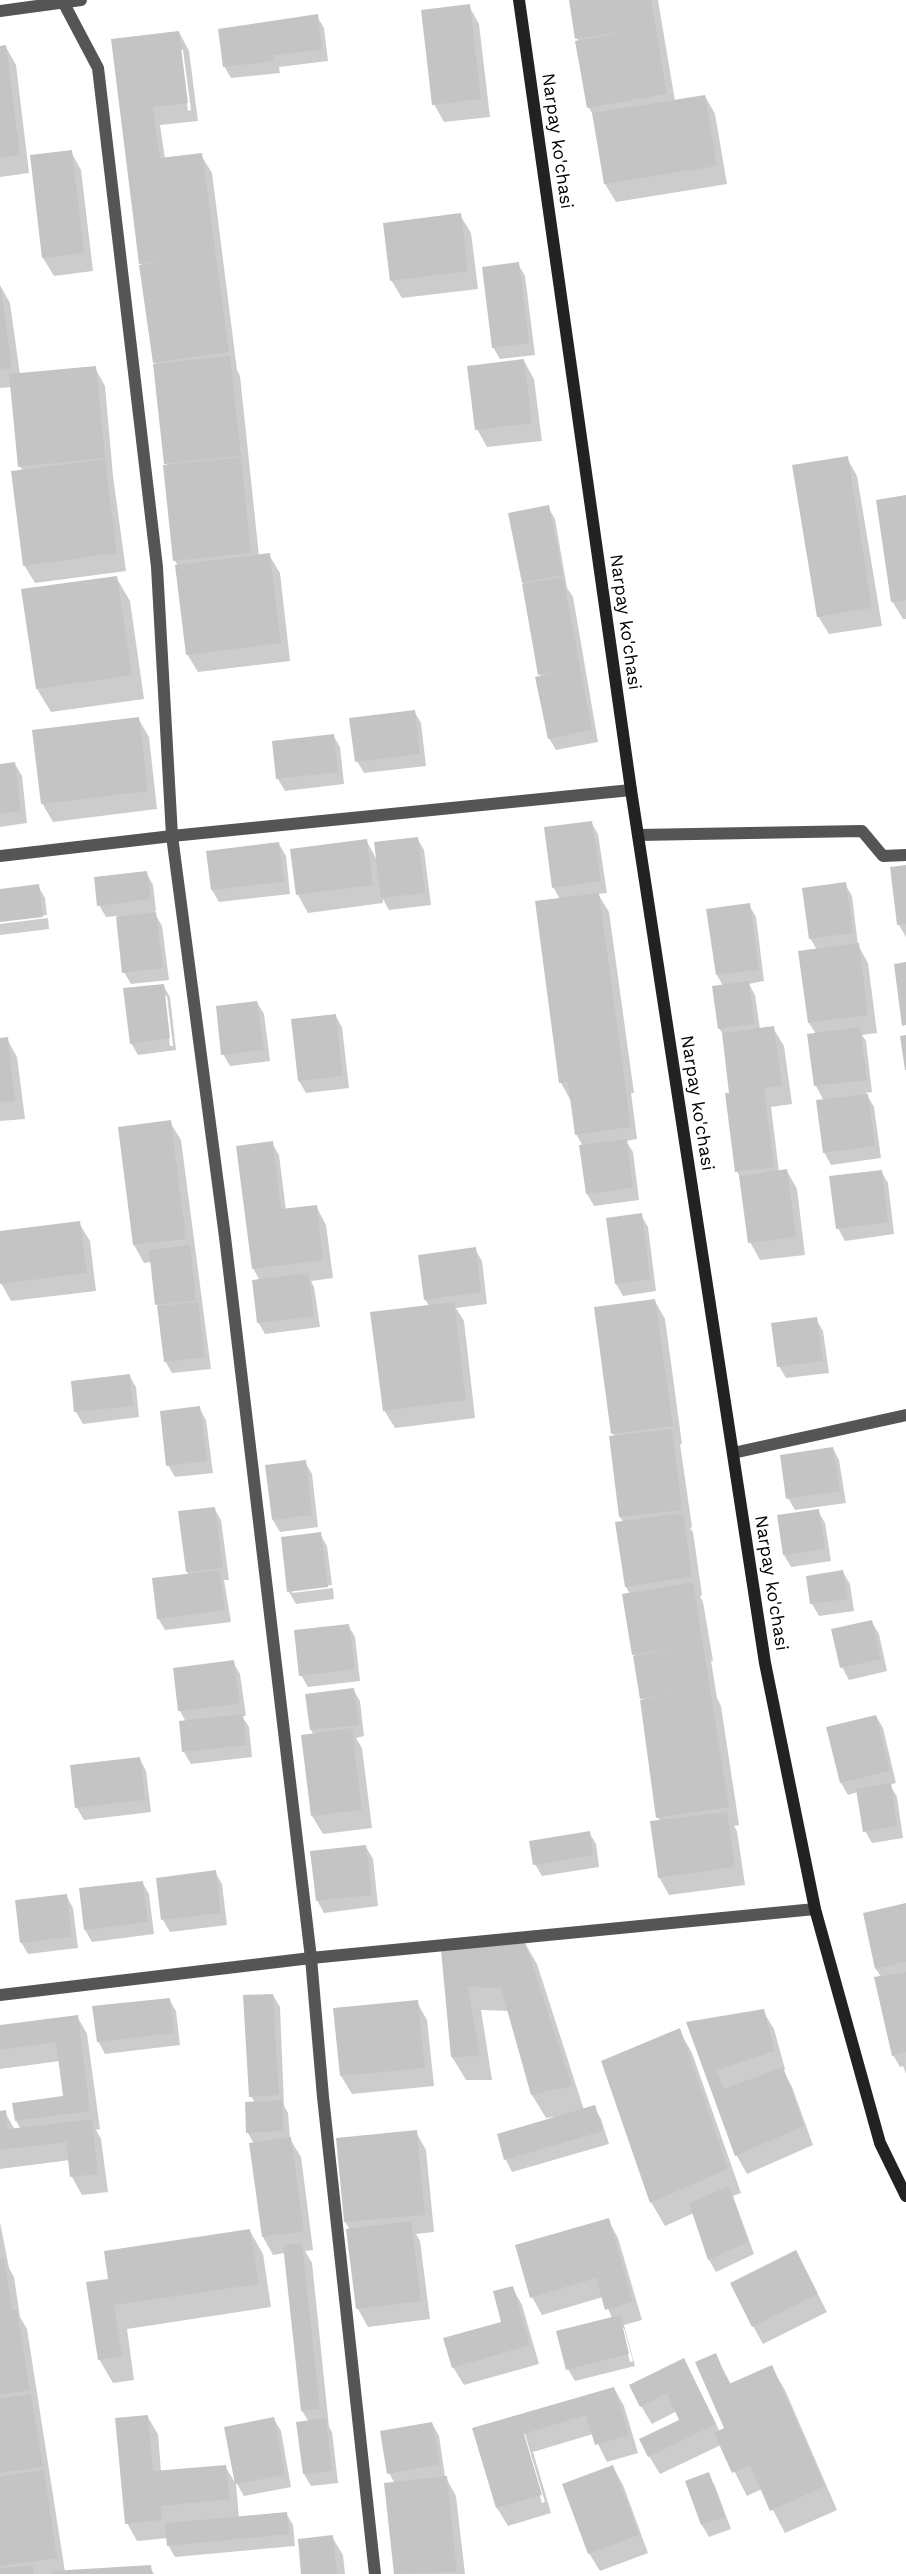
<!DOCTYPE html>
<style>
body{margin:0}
canvas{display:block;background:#fff}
</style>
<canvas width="906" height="2574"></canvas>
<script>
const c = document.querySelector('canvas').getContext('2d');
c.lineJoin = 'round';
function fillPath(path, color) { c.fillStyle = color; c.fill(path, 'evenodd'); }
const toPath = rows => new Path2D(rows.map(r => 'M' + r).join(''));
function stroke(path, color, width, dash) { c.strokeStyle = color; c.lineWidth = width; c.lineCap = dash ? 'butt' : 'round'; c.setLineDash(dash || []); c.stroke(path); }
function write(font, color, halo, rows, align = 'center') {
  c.font = font + ' "Work Sans",sans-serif'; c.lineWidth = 4.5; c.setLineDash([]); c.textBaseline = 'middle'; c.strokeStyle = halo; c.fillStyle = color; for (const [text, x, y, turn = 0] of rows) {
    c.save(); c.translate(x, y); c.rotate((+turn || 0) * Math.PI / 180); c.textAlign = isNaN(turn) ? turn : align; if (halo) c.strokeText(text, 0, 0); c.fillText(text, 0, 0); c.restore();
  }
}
const shadow = toPath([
 [571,0,658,0,675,101,705,96,715,114,727,184,616,202,605,184,595,118,589,108],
 [469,6,479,24,490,117,444,122,434,104],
 [317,16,324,28,328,61,279,67,280,73,231,78,224,66],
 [179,32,189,51,198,121,160,125,165,159,201,155,212,173,237,370,240,376,259,556,269,555,280,573,290,661,198,672,187,654,178,566,175,561,167,466,155,364,128,164],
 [180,50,183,50,191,110,188,111],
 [0,47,6,47,16,65,29,173,0,177],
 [71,152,81,170,93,271,54,276,43,258],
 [460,215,471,233,478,289,402,298,391,280],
 [518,264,525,276,535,355,500,359,493,347],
 [0,285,10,303,20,375,95,368,105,386,113,476,126,571,35,583,24,565,23,471,20,466,12,387,0,388],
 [524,361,534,379,542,441,487,447,477,429],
 [847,458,857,476,882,626,829,634,818,616],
 [906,497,906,619,903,619,892,601],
 [548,507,555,519,567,588,573,597,598,742,556,750,549,738,541,677,510,514],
 [116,577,130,601,144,699,51,712,37,689],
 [414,711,421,723,426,766,364,773,357,761],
 [138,718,149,737,157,809,53,822,42,803],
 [333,735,340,747,344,784,285,791,278,779,273,742],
 [15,764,22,776,27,823,0,827,0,766],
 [591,822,598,834,607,893,598,894,609,912,634,1093,631,1093,637,1139,626,1141,633,1152,639,1200,594,1206,587,1194,583,1146,576,1134,571,1101,561,1083,537,903,560,899,553,887],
 [417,838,424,850,431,905,389,910,383,899,383,903,308,913,298,895,292,850,366,840,377,860],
 [279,844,286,856,290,894,219,902,212,890,208,852],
 [906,867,906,937,899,925,891,869],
 [146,872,153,885,156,911,154,912,162,926,169,980,131,984,124,972,117,916,106,917,99,905],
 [845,884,852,896,858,945,868,963,877,1033,862,1035,866,1041,872,1092,866,1093,874,1107,881,1158,831,1165,824,1152,824,1101,816,1086,809,1035,816,1034,809,1023,817,950,810,938],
 [38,886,45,898,47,915,0,921,0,890],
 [749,905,756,917,764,981,749,984,755,995,760,1029,773,1028,784,1046,792,1104,771,1107,779,1172,787,1171,797,1189,805,1255,760,1260,750,1242,741,1180,737,1171,732,1094,724,1036,719,1028,723,986,717,975],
 [48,918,49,929,0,935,0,924],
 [163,985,170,997,176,1050,138,1055,131,1043],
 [164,996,167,996,173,1046,170,1046],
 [257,1002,264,1014,270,1061,230,1066,223,1054],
 [335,1015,342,1027,349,1088,306,1093,299,1081,292,1020],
 [7,1039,17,1057,25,1119,0,1121,0,1040],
 [170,1122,181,1140,211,1369,172,1373,165,1361,152,1262,144,1263,134,1245],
 [272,1143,279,1155,286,1210,316,1206,326,1225,333,1278,311,1281,314,1287,320,1327,265,1334,258,1322,260,1281,253,1268],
 [881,1171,888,1183,894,1234,845,1241,838,1228],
 [641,1215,648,1227,656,1291,623,1296,616,1284],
 [79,1223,90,1241,96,1291,11,1301,1,1283,0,1232],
 [475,1249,482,1261,487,1304,456,1308,464,1321,475,1418,395,1428,384,1410,429,1306,425,1299],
 [655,1301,665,1319,682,1444,680,1444,692,1527,690,1528,693,1532,702,1595,700,1596,703,1602,713,1661,711,1661,717,1698,721,1706,739,1825,734,1826,737,1831,745,1885,669,1895,659,1877,660,1822,658,1817,643,1701,634,1654,630,1594,626,1587,624,1523,620,1517,614,1437,596,1308],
 [816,1319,823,1331,829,1373,786,1378,779,1366],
 [129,1375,136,1387,139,1417,83,1424,76,1412,73,1382],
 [199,1407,206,1420,213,1473,175,1477,168,1465],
 [833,1448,839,1460,846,1503,795,1510,788,1498],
 [305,1462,312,1474,318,1527,280,1532,273,1520],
 [214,1508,221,1520,229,1580,224,1580,231,1622,165,1630,158,1618,189,1575,187,1572],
 [818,1511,825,1523,831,1561,791,1567,784,1555],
 [320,1534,327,1546,332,1585,292,1590,292,1593,333,1588,334,1599,296,1604,289,1592,282,1538],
 [843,1572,850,1584,854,1611,819,1616,812,1604,808,1577],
 [872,1622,879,1634,887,1671,849,1680,842,1667],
 [348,1625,355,1637,360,1681,308,1687,301,1675],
 [233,1662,240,1674,246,1716,242,1716,249,1727,252,1757,191,1764,184,1752,180,1722,186,1722,180,1711,174,1669],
 [353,1689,360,1701,364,1736,356,1738,362,1748,372,1828,323,1834,312,1816,302,1736,314,1735,311,1730,307,1695],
 [876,1716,883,1728,896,1783,890,1785,897,1797,903,1838,872,1843,865,1831,858,1792,848,1795,841,1783,828,1728],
 [140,1759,146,1771,151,1812,84,1820,77,1808,72,1767],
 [589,1832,596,1844,599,1867,542,1876,535,1864],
 [366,1847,373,1859,378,1906,324,1913,317,1900],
 [215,1872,222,1884,227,1925,170,1932,163,1920],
 [142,1882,149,1894,154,1934,92,1942,85,1930],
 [66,1895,73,1908,78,1948,28,1954,21,1942],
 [906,1905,906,2074,903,2066,900,2067,893,2055,881,1977,876,1969],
 [523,1940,537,1964,584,2110,594,2107,601,2119,609,2144,512,2172,506,2160,498,2135,553,2119,553,2117,546,2118,532,2095,509,2011,481,2010,492,2080,466,2080,452,2057,442,1952],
 [273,1995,280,2007,284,2106,288,2113,290,2139,301,2157,313,2250,305,2251,312,2263,329,2427,332,2432,338,2483,311,2486,304,2474,309,2422,302,2411,285,2253,273,2255,263,2237,254,2144,248,2133,255,2103,251,2096],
 [169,1999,176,2011,180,2045,105,2054,98,2041],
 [417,2002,427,2020,434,2086,352,2094,341,2076],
 [763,2011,774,2029,785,2069,783,2070,792,2087,813,2145,747,2174,737,2156,688,2023],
 [77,2016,87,2034,100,2129,96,2130,101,2139,108,2192,82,2195,72,2177,70,2160,0,2169,0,2112,5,2112,15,2130,21,2129,16,2121,65,2098,60,2061,0,2069,0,2026],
 [679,2030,692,2053,741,2193,733,2196,754,2254,716,2272,709,2260,694,2213,665,2226,651,2202],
 [416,2132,426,2150,434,2232,416,2234,420,2241,430,2319,368,2327,358,2309,350,2230,345,2222,337,2140],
 [608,2220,618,2238,642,2320,624,2325,635,2366,575,2381,568,2369,612,2318,603,2297,542,2315,532,2297],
 [621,2328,624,2328,633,2361,630,2362],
 [0,2222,9,2268,14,2277,20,2317,27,2329,65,2572,150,2567,154,2574,0,2574],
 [250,2231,263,2254,271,2307,127,2329,134,2380,113,2383,99,2359,110,2280],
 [796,2252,827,2312,763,2344,753,2326],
 [512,2287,522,2305,539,2364,464,2385,453,2367,503,2323],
 [715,2355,731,2384,771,2367,785,2390,837,2510,785,2533,762,2489,747,2496,721,2445,660,2474,649,2456,681,2420,677,2411,652,2424,641,2406,684,2360,720,2432,726,2429],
 [614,2388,624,2406,638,2453,607,2462,593,2434,533,2452,551,2513,508,2526,497,2508,474,2429],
 [522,2434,525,2434,545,2502,542,2503],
 [147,2416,158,2434,161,2472,225,2466,236,2484,239,2518,286,2513,293,2525,295,2546,175,2557,168,2545,168,2538,137,2541,127,2523],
 [274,2419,281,2431,291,2487,244,2496,237,2484],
 [432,2423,439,2436,445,2476,456,2496,465,2574,395,2574,385,2485,395,2484,389,2473],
 [613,2467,623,2485,648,2553,600,2571,589,2553],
 [708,2474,715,2486,731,2529,709,2537,702,2525,687,2482],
 [332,2537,343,2555,345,2574,303,2574]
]);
const building = toPath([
 [569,0,651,0,667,94,587,108,575,41,629,31,575,39],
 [470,4,481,99,432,105,421,10],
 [318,14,322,50,273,55,274,61,223,67,218,29],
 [179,31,188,103,153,107,160,158,202,153,229,352,153,363,139,265,173,260,139,264,111,39],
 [6,45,20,155,0,158,0,46],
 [705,95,717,166,604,184,592,113],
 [72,150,84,253,42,258,30,155],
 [461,213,468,271,390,281,383,223],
 [519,262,529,343,492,348,482,267],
 [1,289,12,368,0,369,0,290],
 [230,356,241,456,164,464,153,364],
 [524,359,532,423,475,430,467,366],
 [96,366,105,458,18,467,9,374],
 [848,456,872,608,817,617,792,465],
 [241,457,251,553,173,561,163,465],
 [105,459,117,553,23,566,11,471],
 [906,495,906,600,891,602,876,500],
 [549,505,563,575,522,583,508,513],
 [270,553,281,643,186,655,175,565],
 [117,576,132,675,36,689,21,589],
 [563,577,592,730,548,739,535,677,567,670,538,675,522,584],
 [415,710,420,754,355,762,349,718],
 [139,717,148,791,41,804,32,730],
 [334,734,338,772,276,779,272,741],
 [15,762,21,811,0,814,0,764],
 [592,821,601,881,552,888,544,827],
 [418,837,425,893,381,898,374,842],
 [367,839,373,885,296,895,290,849],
 [279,842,284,882,211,890,206,851],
 [906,865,906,924,897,925,890,867],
 [147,871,151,899,97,906,94,877],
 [846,882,853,933,809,939,802,888],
 [39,884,43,917,0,922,0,889],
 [599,893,631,1127,575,1135,568,1082,559,1083,535,901],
 [750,903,759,970,716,975,706,909],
 [156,912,163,968,122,973,116,917],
 [859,943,868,1015,808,1023,798,951],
 [906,962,906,1025,902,1026,894,964],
 [749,981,754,1024,718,1029,712,986],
 [164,984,170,1038,130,1044,123,988],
 [257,1001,264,1050,221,1055,216,1006],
 [336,1014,343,1076,298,1081,291,1019],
 [774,1026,782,1086,764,1088,774,1167,735,1172,725,1093,729,1093,722,1033],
 [860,1027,867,1080,814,1086,807,1034],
 [906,1035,906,1070,905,1070,900,1036],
 [8,1037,15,1101,0,1102,0,1038],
 [868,1094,875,1146,823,1153,816,1100],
 [171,1120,186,1239,133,1245,118,1127],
 [627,1139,633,1188,586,1194,579,1145],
 [273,1141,281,1209,317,1205,323,1260,252,1269,236,1146],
 [787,1169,796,1237,748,1243,739,1176],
 [882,1170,888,1222,836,1229,829,1176],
 [642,1213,650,1279,615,1284,606,1218],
 [80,1221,87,1273,0,1284,0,1231],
 [190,1245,196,1301,155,1305,149,1250],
 [476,1247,481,1292,424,1300,418,1255],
 [308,1273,314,1316,257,1323,252,1280],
 [655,1299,673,1426,611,1434,594,1307],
 [198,1302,205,1357,164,1362,157,1306],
 [454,1302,466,1400,383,1411,370,1312],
 [817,1317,823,1361,777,1367,771,1323],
 [130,1374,133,1406,74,1412,71,1381],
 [200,1406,207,1461,166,1466,160,1411],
 [672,1429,682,1510,619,1517,609,1436],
 [833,1447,840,1491,786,1499,780,1455],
 [306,1460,312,1515,272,1520,265,1465],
 [215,1507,223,1568,186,1572,178,1511],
 [819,1509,825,1549,783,1555,777,1515],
 [683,1513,692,1577,625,1587,615,1522],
 [321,1532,328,1587,287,1592,281,1537],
 [220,1570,225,1610,157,1619,152,1578],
 [843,1570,848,1599,810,1604,806,1576],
 [693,1582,729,1807,656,1818,640,1700,686,1691,640,1699,633,1656,693,1646,632,1655,622,1594],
 [872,1620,881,1659,840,1668,831,1629],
 [349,1624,355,1669,299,1676,294,1630],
 [234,1660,240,1704,178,1711,173,1668],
 [354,1688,359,1725,310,1730,305,1694],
 [243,1714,246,1745,182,1752,179,1721],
 [876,1715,890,1771,840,1783,826,1727],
 [352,1728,362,1810,311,1816,301,1735],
 [140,1757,145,1800,75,1808,70,1765],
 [891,1783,897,1826,863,1832,856,1789],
 [727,1812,735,1867,658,1878,650,1821],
 [590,1831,593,1855,533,1865,529,1841],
 [366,1845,372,1895,316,1901,310,1851],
 [216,1870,221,1913,161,1920,156,1878],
 [143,1881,148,1922,84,1930,79,1888],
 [67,1894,72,1937,20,1943,15,1900],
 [906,1903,906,1962,875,1969,863,1913],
 [524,1939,572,2086,531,2095,501,1988,468,1987,480,2056,451,2057,441,1950],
 [906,1972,906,2052,892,2056,874,1977],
 [273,1994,279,2095,249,2097,243,1995],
 [170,1998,174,2033,97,2042,92,2006],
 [418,2000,425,2068,340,2076,333,2008],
 [764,2009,775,2051,716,2070,724,2089,783,2067,804,2126,735,2156,686,2022],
 [78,2015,90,2111,15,2121,12,2103,63,2096,56,2042,0,2050,0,2025],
 [680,2028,728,2169,650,2203,601,2061],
 [282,2100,284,2131,246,2133,245,2102],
 [595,2105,603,2131,504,2160,497,2134],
 [6,2110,8,2129,92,2119,98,2174,70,2177,66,2142,0,2150,0,2111],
 [417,2130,425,2215,344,2222,336,2138],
 [291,2137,304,2232,262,2237,249,2143],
 [729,2186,748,2242,708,2260,689,2203],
 [609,2218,633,2302,605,2310,596,2278,530,2298,515,2245],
 [411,2221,421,2301,356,2309,346,2229],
 [250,2229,259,2284,114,2305,122,2356,98,2360,86,2282,108,2279,104,2251],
 [302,2243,320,2409,301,2411,283,2245],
 [796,2250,818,2294,752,2327,730,2283],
 [4,2257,12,2310,17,2310,30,2390,0,2395,0,2258],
 [513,2286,530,2345,452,2368,443,2338,501,2322,493,2291],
 [620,2315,629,2354,566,2370,556,2331],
 [716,2353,729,2384,772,2365,825,2486,770,2511,750,2465,732,2473,714,2433,724,2428,695,2362],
 [684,2358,716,2424,648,2457,639,2439,679,2420,667,2393,640,2407,629,2385],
 [614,2387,629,2435,595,2445,586,2415,524,2434,542,2495,496,2508,472,2428],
 [31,2394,43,2467,0,2473,0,2398],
 [148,2415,153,2471,226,2465,230,2499,161,2506,162,2520,125,2524,115,2418],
 [274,2417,285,2475,235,2484,224,2427],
 [326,2418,332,2471,303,2474,296,2422],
 [432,2422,440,2464,387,2474,380,2431],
 [613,2465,639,2535,588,2554,562,2484],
 [44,2470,57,2558,0,2566,0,2476],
 [709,2472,725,2517,701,2525,685,2481],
 [447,2476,457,2572,394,2574,384,2483],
 [287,2512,289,2534,167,2546,165,2523],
 [333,2535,337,2574,301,2574,298,2539],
 [33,2565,34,2574,0,2574,0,2568],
 [151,2565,152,2574,52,2574,52,2571]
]);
const minor = toPath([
 [62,0,98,68,157,567,172,836,225,1237,311,1958,323,2097,375,2574],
 [0,11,81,0],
 [638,835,862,831,883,856,906,855],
 [0,856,172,836,631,790],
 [733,1453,906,1415]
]);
const tertiary = toPath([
 [0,1995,311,1958,815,1909]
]);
const secondary = toPath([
 [519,0,631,790,765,1663,815,1909,880,2143,906,2196]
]);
const streetNames = [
 ["Narpay ko'chasi",557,141,82],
 ["Narpay ko'chasi",625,622,82],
 ["Narpay ko'chasi",697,1103,81],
 ["Narpay ko'chasi",771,1583,81]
];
fillPath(shadow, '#0003');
fillPath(building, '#c4c4c4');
stroke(minor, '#555', 12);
stroke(tertiary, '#555', 12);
stroke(secondary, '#222', 12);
write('18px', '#000', '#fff', streetNames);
</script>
